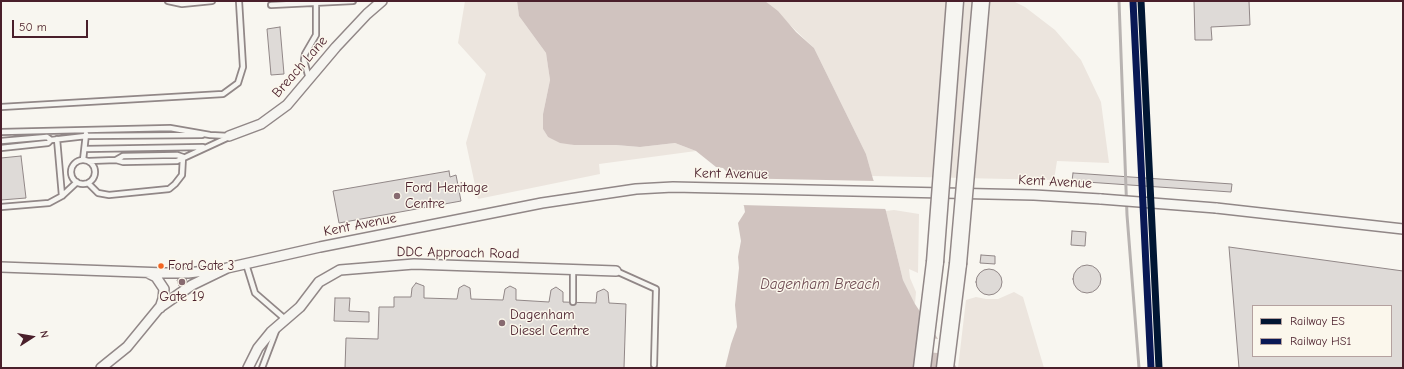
<!DOCTYPE html>
<style>
body{margin:0}
#map{position:relative;width:1404px;height:369px;overflow:hidden;background:#f8f6f0;font-family:"Comic Neue",sans-serif}
canvas{display:block}
.frame{position:absolute;inset:0;border:2px solid #4a1f2b;pointer-events:none}
.legend{position:absolute;left:1252px;top:305px;width:140px;height:52px;box-sizing:border-box;background:#fbf7ec;border:1px solid #b4a19f;margin:0;padding:5px 7px;list-style:none;font-size:12px;color:#4a1f2b}
.legend li{display:flex;align-items:center;gap:8px;height:20px}
.legend b{width:20px;border:1px solid #b4a19f}
.north{position:absolute;left:12px;top:317px;width:40px;height:40px;-webkit-text-stroke:3px #fbf7ec;paint-order:stroke;rotate:78deg;font-size:11px;font-weight:700;line-height:16px;text-align:center;color:#4a1f2b}
.north::after{content:'';display:block;margin:auto;width:14px;height:18px;background:#4a1f2b;clip-path:polygon(50% 0,100% 100%,50% 72%,0 100%)}
.scale{position:absolute;left:12px;top:20px;width:76px;height:18px;box-sizing:border-box;border:2px solid #4a1f2b;border-top:0;padding-left:5px;font-size:12px;line-height:14px;white-space:nowrap;color:#4a1f2b;-webkit-text-stroke:3px #fbf7ec;paint-order:stroke}
</style>
<div id="map">
<canvas width="1404" height="369"></canvas>
<div class="frame"></div>
<ul class="legend">
<li><b style="height:5px;background:#011633"></b>Railway ES</li>
<li><b style="height:5px;background:#091855"></b>Railway HS1</li>
</ul>
<div class="north">N</div>
<div class="scale">50 m</div>
</div>
<script>
const c = document.querySelector('canvas').getContext('2d');
c.lineJoin = 'round';
function fillPath(path, color) { c.fillStyle = color; c.fill(path, 'evenodd'); }
const toPath = rows => new Path2D(rows.map(r => 'M' + r).join(''));
function stroke(path, color, width, dash) { c.strokeStyle = color; c.lineWidth = width; c.lineCap = dash ? 'butt' : 'round'; c.setLineDash(dash || []); c.stroke(path); }
function write(font, color, halo, rows, align = 'center') {
  c.font = font + ' "Comic Neue",sans-serif'; c.lineWidth = 3; c.setLineDash([]); c.textBaseline = 'middle'; c.strokeStyle = halo; c.fillStyle = color; for (const [text, x, y, turn = 0] of rows) {
    c.save(); c.translate(x, y); c.rotate((+turn || 0) * Math.PI / 180); c.textAlign = isNaN(turn) ? turn : align; if (halo) c.strokeText(text, 0, 0); c.fillText(text, 0, 0); c.restore();
  }
}
const green = toPath([
 [465,1,517,1,519,16,546,53,550,80,543,114,543,129,548,137,574,145,616,145,640,147,675,143,696,151,599,164,600,174,478,199,466,143,486,74,458,43],
 [765,1,1013,1,1025,7,1055,30,1081,60,1101,102,1109,163,1057,161,1054,180,872,176,866,154,814,48],
 [894,210,919,214,918,273,909,269,910,278,916,292,915,304,903,280,886,211],
 [1014,292,1023,297,1044,368,958,368,966,300,976,297,986,299,998,299]
]);
const water = toPath([
 [517,1,765,1,778,11,796,32,814,48,866,154,873,179,886,211,903,280,915,304,938,339,917,336,916,351,948,354,957,368,725,368,731,344,737,327,735,305,739,268,738,257,741,241,738,223,745,212,744,206,729,181,728,173,723,168,716,167,696,151,675,143,640,147,616,145,574,145,560,143,548,137,543,129,543,114,550,80,546,53,519,16]
]);
const pier = toPath([
 [727,178,876,181,887,209,741,205]
]);
const building = toPath([
 [1194,1,1249,1,1250,25,1211,27,1212,40,1195,40,1194,1],
 [280,27,284,74,271,75,267,29,280,27],
 [21,156,26,198,1,200,1,158,21,156],
 [449,171,450,177,456,175,461,201,339,223,333,191,449,171],
 [1073,173,1232,184,1231,192,1072,181,1073,173],
 [1072,231,1086,232,1085,246,1071,245,1072,231],
 [1229,247,1403,271,1403,368,1239,368,1229,247],
 [1253,306,1391,306,1391,356,1253,356,1253,306],
 [981,255,995,256,995,264,980,263,981,255],
 '1073 279a14 14 0 1 1 28 0a14 14 0 1 1-28 0Z',
 '976 282a13 13 0 1 1 26 0a13 13 0 1 1-26 0Z',
 [181,276,185,276,188,284,183,287,182,285,179,286,177,280,180,279,181,276],
 [416,283,424,286,424,298,457,299,459,288,464,285,470,288,471,299,503,300,505,289,510,286,516,289,516,300,549,302,551,290,556,287,563,292,563,302,596,303,597,292,604,289,608,292,609,303,626,304,624,368,345,368,346,338,378,339,379,307,394,307,394,297,411,297,412,288,416,283],
 [335,298,350,298,349,311,369,312,369,322,334,321,335,298]
]);
const lane = toPath([
 [168,1,182,4,212,1],
 [271,5,353,1],
 [309,79,304,60,305,54,316,35,316,1],
 [1,107,223,94,238,83,243,67,239,1],
 [1,132,170,128,210,135,229,136],
 [57,139,62,196],
 [1,141,47,137,51,140,86,136,202,135],
 [1,148,48,143,51,140],
 [85,149,203,147],
 [83,160,86,134],
 [116,160,123,156,177,155,183,157],
 '71 172a12 12 0 1 1 24 0a12 12 0 1 1-24 0Z',
 [89,161,116,160,123,162,177,161,229,137],
 [88,183,98,193,109,195,169,189,175,184,182,175,183,157],
 [1,207,49,203,62,196,77,182],
 [246,264,255,293,285,319],
 [573,270,573,302],
 [616,271,656,289,654,365],
 [262,368,276,331]
]);
const street = toPath([
 [229,136,261,124,287,105,336,47,367,14,382,1],
 [1216,208,1403,229],
 [1,267,165,273,188,273,221,269],
 [148,273,156,277,164,289,163,299,160,308],
 [101,368,127,347,159,308,192,285,227,268,320,247,542,203,636,189,673,187,1034,195,1101,199],
 [248,368,258,348,271,332,300,307,319,282,340,270,414,264,616,271]
]);
const highway = toPath([
 [922,368,935,262],
 [945,368,958,264]
]);
const rail = toPath([
 [1119,1,1127,215,1139,368]
]);
const streetBridge = toPath([
 [1101,199,1216,208]
]);
const highwayBridge = toPath([
 [935,262,955,1],
 [958,264,981,1]
]);
const rail1 = toPath([
 [1141,1,1159,368]
]);
const rail2 = toPath([
 [1133,1,1151,368]
]);
const markers = [
 [397,196,4,"#876a70"],
 [161,266,3.5,"#f26522"],
 [182,282,4,"#876a70"],
 [502,323,4,"#876a70"]
];
const busNames = [
 ["Ford Gate 3",168,266]
];
const streetNames = [
 ["Breach Lane",300,67,-49],
 ["Kent Avenue",731,174,1],
 ["Kent Avenue",1055,182,3],
 ["Kent Avenue",360,225,-11],
 ["DDC Approach Road",458,253,1]
];
const poiNames = [
 ["Ford Heritage",405,188],
 ["Centre",405,204],
 ["Gate 19",182,297,"center"],
 ["Dagenham",510,315],
 ["Diesel Centre",510,331]
];
const waterNames = [
 ["Dagenham Breach",820,285]
];
fillPath(green, '#ece5de');
fillPath(water, '#d0c3bf');
fillPath(pier, '#f8f6f0');
fillPath(building, '#dedad7');
stroke(building, '#918787', 1);
stroke(lane, '#918787', 8);
stroke(street, '#918787', 12);
stroke(highway, '#918787', 19);
stroke(lane, '#f6f5f1', 4.5);
stroke(street, '#f6f5f1', 9);
stroke(highway, '#f6f5f1', 16);
stroke(rail, '#b8b3b1', 3);
stroke(streetBridge, '#918787', 12, []);
stroke(highwayBridge, '#918787', 19, []);
stroke(streetBridge, '#f6f5f1', 9);
stroke(highwayBridge, '#f6f5f1', 16);
stroke(rail1, '#011633', 7);
stroke(rail2, '#091855', 7);
for (const [x, y, r, color] of markers) { const dot = new Path2D(); dot.arc(x, y, r, 0, 2 * Math.PI); c.fillStyle = color; c.fill(dot); stroke(dot, '#fbf7ec', 1.5); }
write('13px', '#4a1f2b', '#fbf7ec', busNames, 'left');
write('14px', '#4a1f2b', '#fbf7ec', streetNames);
write('14px', '#4a1f2b', '#fbf7ec', poiNames, 'left');
write('italic 15px', '#6d4a51', '#fbf7ec', waterNames);
</script>
